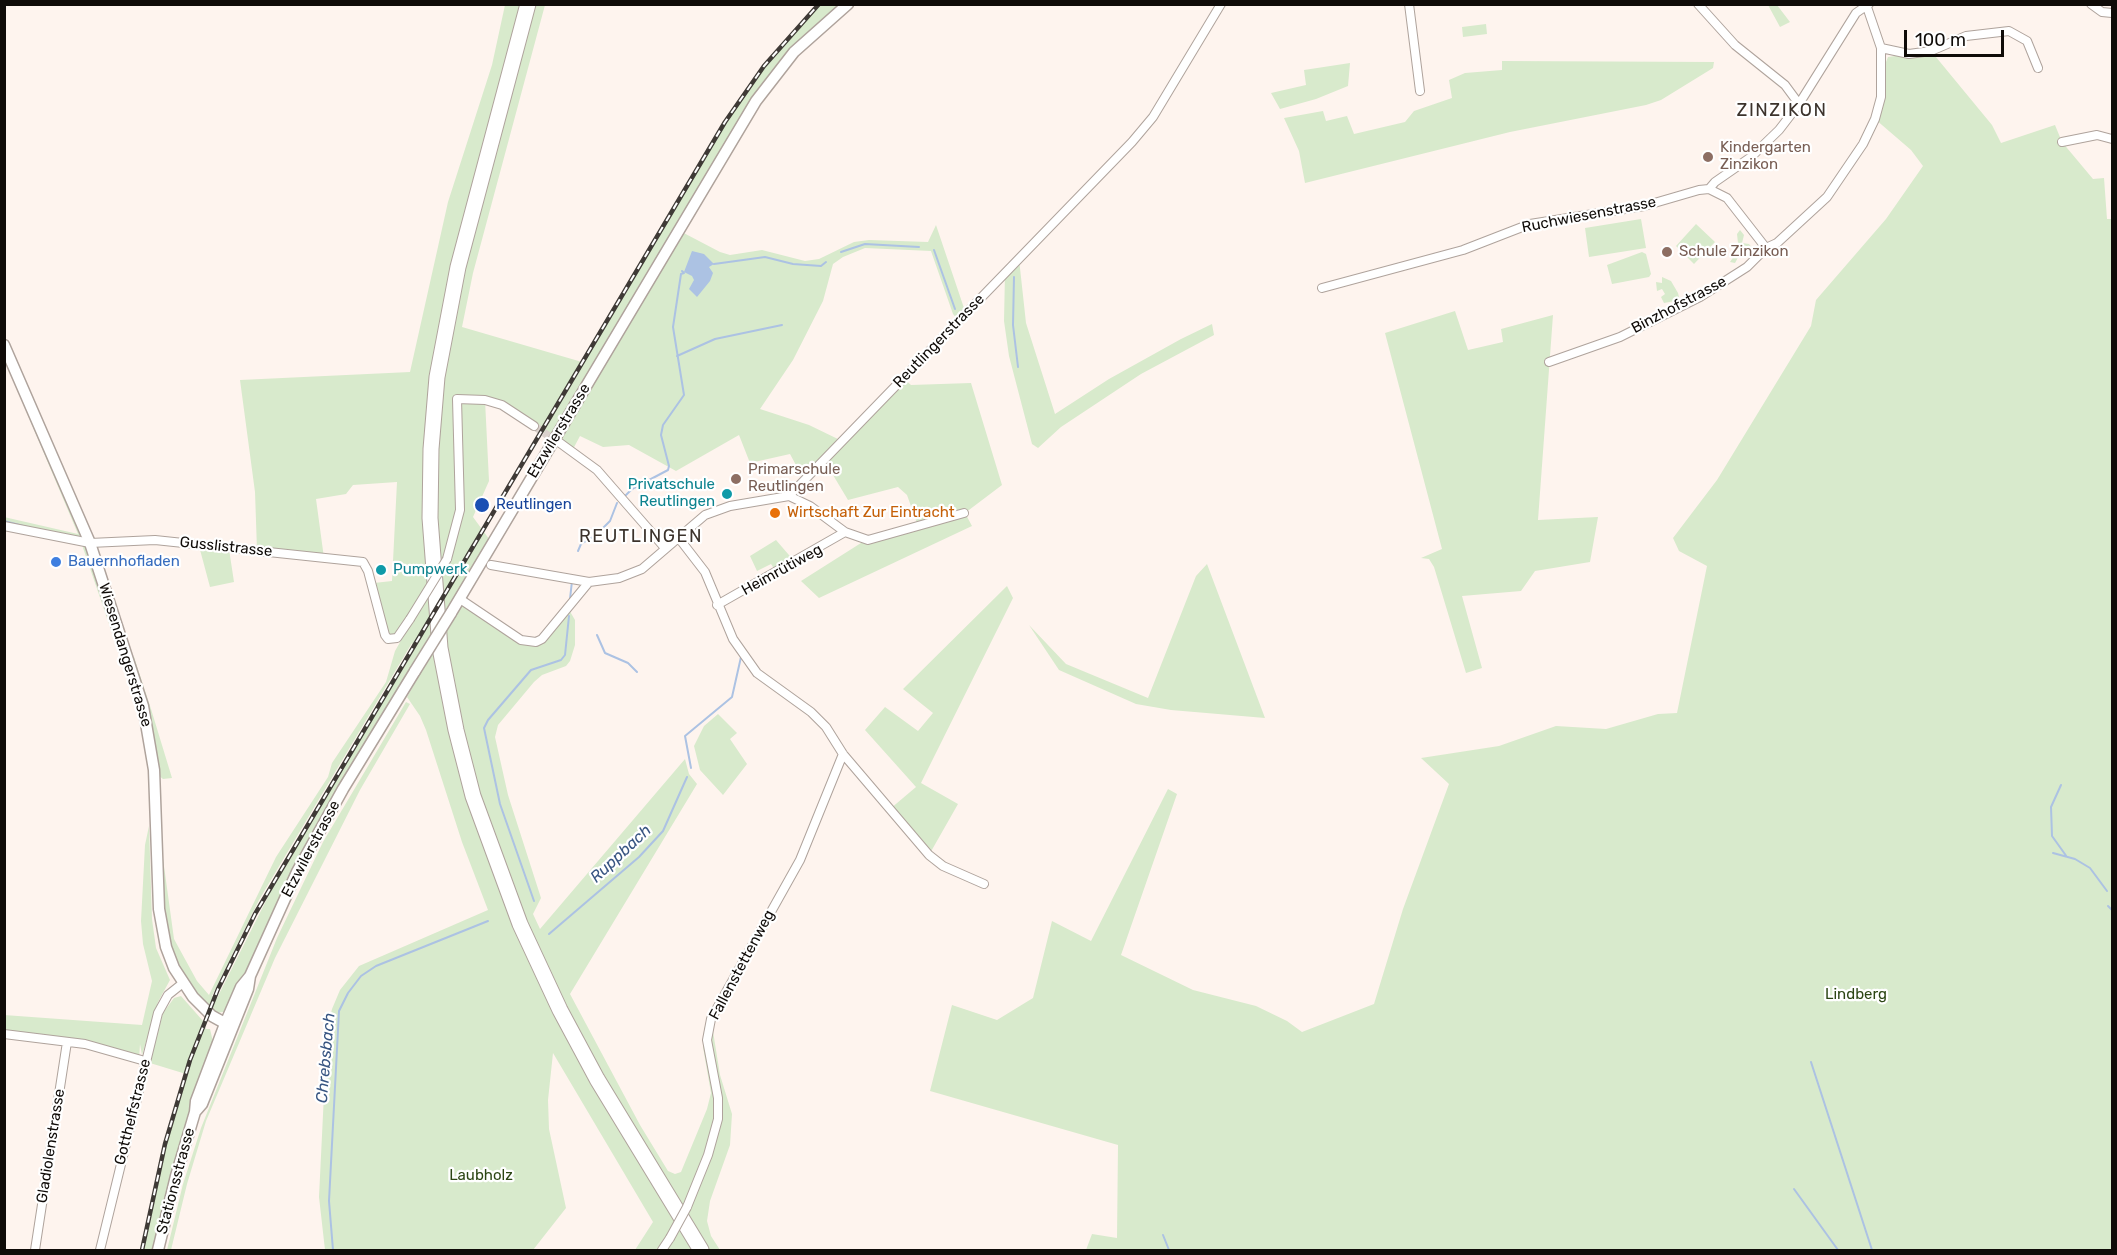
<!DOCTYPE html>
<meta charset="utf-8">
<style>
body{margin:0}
#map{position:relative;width:2117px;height:1255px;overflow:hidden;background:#fef4ee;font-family:Rubik,sans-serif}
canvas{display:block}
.frame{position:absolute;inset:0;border:6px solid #0f0b08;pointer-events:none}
.scale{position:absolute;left:1904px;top:30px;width:100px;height:27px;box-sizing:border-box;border:3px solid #0f0b08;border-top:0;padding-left:8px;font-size:18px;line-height:21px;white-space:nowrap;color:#0f0b08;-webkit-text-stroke:4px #fff;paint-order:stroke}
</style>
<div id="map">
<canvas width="2117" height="1255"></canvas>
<div class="frame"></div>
<div class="scale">100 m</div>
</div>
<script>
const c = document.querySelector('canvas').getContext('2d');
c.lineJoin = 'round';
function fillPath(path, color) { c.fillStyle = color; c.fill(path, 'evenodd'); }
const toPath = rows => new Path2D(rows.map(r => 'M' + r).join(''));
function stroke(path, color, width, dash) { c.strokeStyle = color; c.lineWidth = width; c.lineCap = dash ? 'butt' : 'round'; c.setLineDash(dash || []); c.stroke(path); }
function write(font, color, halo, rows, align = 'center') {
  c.font = font + ' Rubik,sans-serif'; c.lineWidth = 4.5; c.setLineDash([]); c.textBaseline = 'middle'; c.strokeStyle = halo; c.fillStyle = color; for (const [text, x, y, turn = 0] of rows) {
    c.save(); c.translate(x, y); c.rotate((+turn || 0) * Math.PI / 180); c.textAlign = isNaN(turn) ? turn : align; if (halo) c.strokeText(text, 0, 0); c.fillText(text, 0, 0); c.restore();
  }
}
const green = toPath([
 [505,5,545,5,473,273,462,327,582,362,722,128,759,73,819,5,848,5,780,69,678,230,720,252,730,255,762,250,805,261,819,259,854,242,869,240,928,242,936,225,966,314,959,321,953,314,931,251,865,248,843,257,833,264,823,301,793,360,760,409,809,425,842,441,903,378,911,385,971,383,1002,485,965,513,972,526,819,598,801,581,861,543,918,526,907,495,898,487,848,500,824,460,804,480,790,454,750,463,739,435,676,471,629,445,603,447,580,436,572,451,518,416,485,400,489,481,473,517,492,543,460,599,521,640,536,642,568,608,575,620,575,645,570,661,566,666,542,675,534,682,498,725,495,737,508,795,541,898,533,914,540,929,685,759,689,774,697,784,570,994,640,1125,668,1171,675,1174,681,1172,707,1109,711,1093,703,1047,704,1030,706,1022,711,1019,720,1075,732,1114,730,1145,710,1201,707,1221,711,1236,720,1250,635,1250,653,1222,553,1053,548,1100,549,1129,566,1208,533,1250,325,1250,319,1197,327,1032,332,1009,340,990,359,966,488,910,462,842,426,730,420,716,407,697,416,681,415,671,280,899,228,1011,217,1013,196,993,179,967,165,932,160,837,174,939,197,981,209,995,276,857,328,777,332,763,386,682,395,651,407,630,410,619,407,616,395,635,388,634,374,583,392,581,397,482,353,485,346,494,316,499,324,558,257,550,255,492,240,380,410,372,448,202,492,65],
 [412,643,413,652,277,879,217,998,212,996,259,900],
 [1768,5,1777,5,1790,22,1780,27],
 [1486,24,1487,34,1463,37,1462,27],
 [1931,51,1992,125,2001,143,2055,125,2062,142,2093,179,2104,178,2107,219,2112,219,2112,1250,1086,1250,1092,1234,1117,1238,1118,1145,930,1091,952,1005,997,1020,1033,998,1052,921,1091,941,1168,789,1177,794,1121,955,1193,990,1256,1006,1287,1021,1302,1032,1374,1004,1403,909,1449,784,1421,758,1499,746,1556,726,1606,729,1658,714,1677,713,1707,566,1679,551,1673,538,1717,480,1811,326,1816,300,1886,219,1923,166,1911,150,1875,119,1882,72,1888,57],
 [1502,61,1714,62,1713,68,1661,100,1646,105,1510,132,1305,183,1299,151,1284,118,1323,111,1326,121,1347,116,1354,134,1405,122,1414,111,1452,98,1449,80,1465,73,1502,70],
 [1350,63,1348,86,1316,99,1280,109,1271,93,1306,85,1304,70],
 [1641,219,1646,248,1589,257,1585,228],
 [1696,224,1715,242,1694,264,1676,246],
 [1740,230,1744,235,1742,243,1749,244,1753,249,1749,254,1741,252,1735,263,1730,262,1736,253,1732,247,1738,243,1737,234],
 [1642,252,1646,254,1651,274,1649,277,1612,284,1607,265],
 [1019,259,1026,323,1055,414,1109,379,1181,339,1212,324,1214,335,1141,374,1061,427,1038,448,1032,444,1009,356,1004,321,1005,273],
 [1662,277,1671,281,1678,293,1679,297,1675,301,1664,303,1661,297,1665,294,1662,289,1657,291,1656,282,1662,283],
 [1455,311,1468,350,1503,342,1501,329,1553,315,1538,520,1598,517,1590,562,1535,571,1521,591,1462,596,1482,668,1466,673,1434,567,1429,559,1421,558,1442,549,1385,333],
 [5,345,64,480,141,698,135,700,81,542,5,526,4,517,78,534,5,361],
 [776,540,795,562,777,573,771,564,757,571,750,556],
 [199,546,229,549,234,582,210,587],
 [1207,564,1265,718,1171,710,1136,704,1059,670,1029,625,1066,664,1148,698,1196,576],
 [1007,586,1013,598,921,783,958,804,929,855,890,809,916,787,865,730,885,707,918,731,933,713,903,689],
 [134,657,151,709,172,778,163,779,158,775,131,658],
 [406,702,410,704,360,790,275,958,206,1121,187,1184,171,1250,167,1250,183,1184,201,1128,277,938,323,842],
 [718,714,737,733,730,739,747,764,723,795,700,770,694,746,704,726],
 [149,826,152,919,156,948,170,980,158,1002,142,1055,140,1044,139,1060,102,1048,5,1034,4,1015,142,1025,152,981,143,944,141,921,145,845],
 [181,996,203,1021,206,1029,210,1029,214,1046,172,1174,153,1250,142,1250,165,1144,186,1074,150,1063,163,1013,174,998]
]);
const water = toPath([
 [692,251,704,254,714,264,709,267,713,273,710,281,697,297,689,289,694,280,692,276,684,272]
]);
const stream = toPath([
 [934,250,955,309],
 [841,252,865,244,919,247],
 [714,264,765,257,793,264,821,266,826,262],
 [1014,277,1013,325,1018,367],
 [677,356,715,339,782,325],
 [624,497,632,489,668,470,669,466,661,435,663,425,684,395,673,327,681,274,684,273,682,271],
 [4,521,31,528],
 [578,551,581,544,596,535,610,521,617,503],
 [570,599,572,581],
 [597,635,605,653,628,663,637,672],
 [691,768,685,736,732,697,741,657],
 [2061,785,2051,807,2052,836,2067,857],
 [2053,853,2075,859,2090,868,2107,891],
 [534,901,500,804,484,728,488,720,531,670,561,660,565,655,569,616],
 [2108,906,2112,910],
 [549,934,639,857,663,831,687,777],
 [1811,1062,1872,1250],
 [1794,1189,1838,1250],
 [1163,1235,1169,1250],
 [333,1250,329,1201,339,1011,348,993,361,976,376,966,488,921]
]);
const minorTunnel = toPath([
 [534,426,556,441]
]);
const minor = toPath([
 [1409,4,1420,91],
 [1698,4,1735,45,1785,85,1799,104],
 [2091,4,2102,12,2112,13],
 [1881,48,1909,54,1931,51,1966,36,2009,31,2027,41,2038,68],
 [2062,142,2097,135,2112,139],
 [1709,189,1715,182,1751,157,1779,130,1799,104,1856,13,1869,4],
 [1322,288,1463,250,1530,224,1644,206,1699,190,1709,189,1727,198,1766,248],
 [1549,362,1620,337,1700,297,1747,267,1766,248,1777,243,1827,197,1863,144,1875,119,1881,97,1881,48,1866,4],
 [560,443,597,470,665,548],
 [789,496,810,506,845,532,868,540,964,513],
 [4,526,90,543,155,540,363,562,368,571,385,635,388,639,397,638,410,619],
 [678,537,705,572,733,639,757,673,811,712,826,727,843,754,929,855,943,866,984,884],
 [447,559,460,510,457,399,485,400,502,405,534,426],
 [491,565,589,582],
 [460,599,521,640,536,642,542,639,589,582,619,578,642,569,705,515,730,506,789,496,1132,142,1153,117,1221,4],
 [717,605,845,532],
 [4,1034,85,1044,145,1061],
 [687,1207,708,1155,718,1119,718,1098,707,1040,711,1019,800,860,843,754],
 [35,1250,67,1042],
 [100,1250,158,1013,168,995,183,983],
 [662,1250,670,1238]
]);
const secondary = toPath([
 [4,345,90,543,143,706,154,770,159,909,166,947,174,968,193,997,212,1016,232,1027],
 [451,613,756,101,794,52,848,4],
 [195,1112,202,1104,248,989,250,976,297,872,343,789,415,671],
 [158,1250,176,1176,195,1112,196,1101,225,1024,241,987,250,976]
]);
const motorway = toPath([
 [528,4,458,267,437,377,431,449,430,518,440,648,456,730,473,796,520,924,560,1010,597,1079,701,1250]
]);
const rail = toPath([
 [142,1250,165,1144,190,1060,218,989,255,914,725,122,764,66,819,4]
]);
const minorBridge = toPath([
 [410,619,447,559],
 [670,1238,687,1207]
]);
const secondaryBridge = toPath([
 [415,671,451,613]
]);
const markers = [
 [1708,157,6,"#8d6e63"],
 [1667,252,6,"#8d6e63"],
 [736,479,6,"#8d6e63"],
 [727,494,6,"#0f9aa8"],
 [482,505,8,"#1a4fb4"],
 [775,513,6,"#e8710a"],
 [56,562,6,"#3f7fe0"],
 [381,570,6,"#0f9aa8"]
];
const educationNames = [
 ["Kindergarten",1720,148],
 ["Zinzikon",1720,165],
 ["Schule Zinzikon",1679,252],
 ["Primarschule",748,470],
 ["Reutlingen",748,487]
];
const streetNames = [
 ["Ruchwiesenstrasse",1589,215,-11],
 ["Binzhofstrasse",1679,305,-28],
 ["Reutlingerstrasse",939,341,-46],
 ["Etzwilerstrasse",559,431,-59],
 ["Gusslistrasse",226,547,6],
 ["Heimrütiweg",782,570,-29],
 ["Wiesendangerstrasse",125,655,73],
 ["Etzwilerstrasse",311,849,-62],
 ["Fallenstettenweg",742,965,-62],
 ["Gotthelfstrasse",133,1112,-76],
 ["Gladiolenstrasse",51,1146,-81],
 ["Stationsstrasse",176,1181,-75]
];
const cultureNames = [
 ["Privatschule",715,485],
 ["Reutlingen",715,502],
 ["Pumpwerk",393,570,"left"]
];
const transitNames = [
 ["Reutlingen",496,505]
];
const foodNames = [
 ["Wirtschaft Zur Eintracht",787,513]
];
const shopNames = [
 ["Bauernhofladen",68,562]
];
const parkNames = [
 ["Lindberg",1856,995],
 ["Laubholz",481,1176]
];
const waterNames = [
 ["Ruppbach",621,854,-43],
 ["Chrebsbach",326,1058,-85]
];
const quarterNames = [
 ["ZINZIKON",1782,111],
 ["REUTLINGEN",641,537]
];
fillPath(green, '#d8eacc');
fillPath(water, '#acc2e3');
stroke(stream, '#acc2e3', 2);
stroke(minorTunnel, '#dad1cc', 8, [8, 4]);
stroke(minor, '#afa39c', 10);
stroke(secondary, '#afa39c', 13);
stroke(motorway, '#afa39c', 17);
stroke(minor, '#fff', 8);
stroke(secondary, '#fff', 10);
stroke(motorway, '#fff', 15);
stroke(rail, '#3f3a36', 4.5);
stroke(rail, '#fff', 2, [7]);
stroke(minorBridge, '#afa39c', 10, []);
stroke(secondaryBridge, '#afa39c', 13, []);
stroke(minorBridge, '#fff', 8);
stroke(secondaryBridge, '#fff', 10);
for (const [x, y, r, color] of markers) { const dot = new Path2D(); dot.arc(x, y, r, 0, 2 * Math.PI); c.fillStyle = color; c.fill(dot); stroke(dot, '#fff', 2); }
write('15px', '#785e54', '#fff', educationNames, 'left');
write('15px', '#0f0b08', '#fff', streetNames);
write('15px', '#0d838f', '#fff', cultureNames, 'right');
write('15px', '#164399', '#fff', transitNames, 'left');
write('15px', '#c56008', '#fff', foodNames, 'left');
write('15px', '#366cbe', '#fff', shopNames, 'left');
write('15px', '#2c4614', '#fff', parkNames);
write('italic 16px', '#385582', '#fff', waterNames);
c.letterSpacing = '1.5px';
write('18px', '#3c332c', '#fff', quarterNames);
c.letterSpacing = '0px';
</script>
